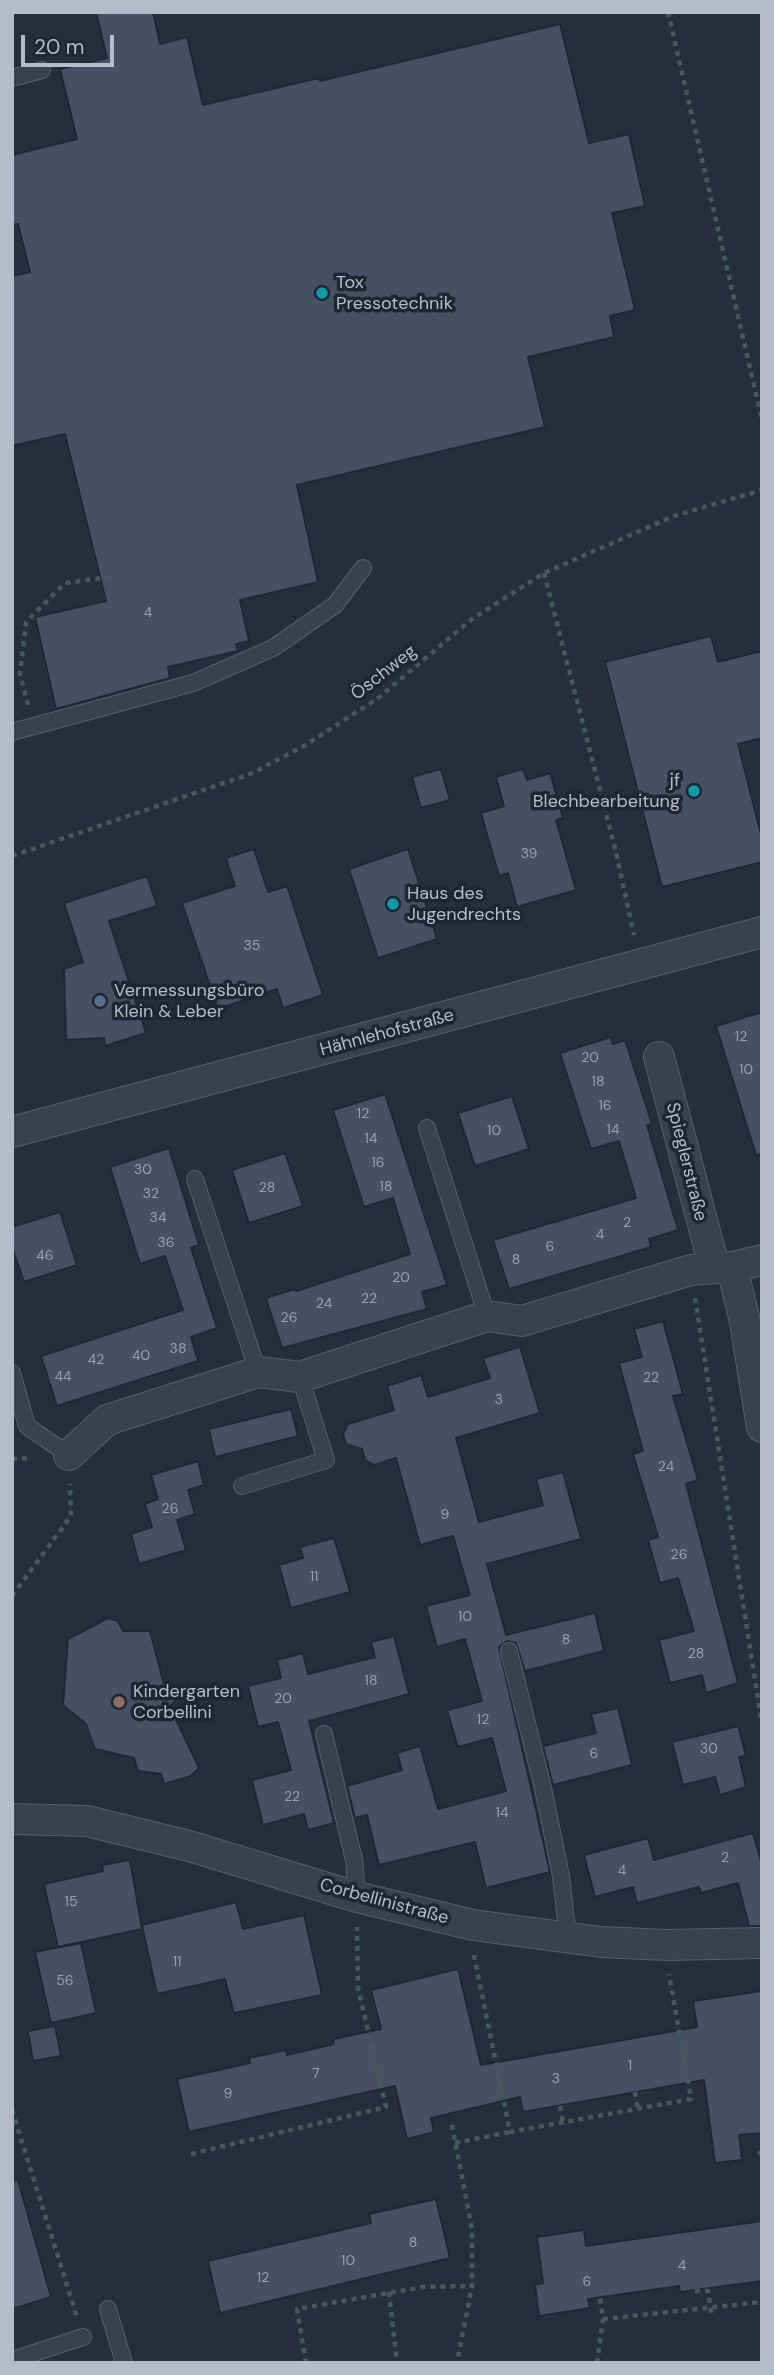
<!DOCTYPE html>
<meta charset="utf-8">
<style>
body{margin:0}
#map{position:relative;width:774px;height:2375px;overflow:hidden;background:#242f3e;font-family:"DM Sans",sans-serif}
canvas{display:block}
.frame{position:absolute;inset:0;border:14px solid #b4bcc9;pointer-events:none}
.scale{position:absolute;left:21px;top:35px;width:93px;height:32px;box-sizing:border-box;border:4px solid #b4bcc9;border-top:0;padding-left:9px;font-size:21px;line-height:24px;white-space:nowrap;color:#b4bcc9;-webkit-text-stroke:5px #1d2633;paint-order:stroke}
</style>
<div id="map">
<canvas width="774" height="2375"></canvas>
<div class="frame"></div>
<div class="scale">20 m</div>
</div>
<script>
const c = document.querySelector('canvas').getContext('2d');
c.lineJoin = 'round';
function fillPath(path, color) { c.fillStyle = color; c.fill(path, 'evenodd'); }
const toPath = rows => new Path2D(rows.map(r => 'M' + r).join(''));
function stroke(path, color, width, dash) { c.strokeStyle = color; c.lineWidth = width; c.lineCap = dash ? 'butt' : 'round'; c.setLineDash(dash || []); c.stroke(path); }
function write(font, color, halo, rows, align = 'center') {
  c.font = font + ' "DM Sans",sans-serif'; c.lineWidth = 7; c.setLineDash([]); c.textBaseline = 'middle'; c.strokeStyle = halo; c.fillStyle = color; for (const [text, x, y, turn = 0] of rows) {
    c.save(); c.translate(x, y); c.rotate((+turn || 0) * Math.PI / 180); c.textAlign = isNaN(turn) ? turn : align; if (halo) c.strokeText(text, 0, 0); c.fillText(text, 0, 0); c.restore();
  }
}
const building = toPath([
 [96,12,153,12,160,44,187,37,203,105,319,78,320,81,560,24,589,143,629,134,645,206,612,213,635,310,610,316,614,337,528,357,545,427,297,485,318,582,240,600,249,641,236,644,238,651,168,667,170,678,56,709,35,617,106,601,65,434,12,446,12,276,30,272,18,224,12,225,12,155,77,139,60,69,107,58,96,12],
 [711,636,718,662,762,651,762,738,738,744,762,838,762,862,662,887,605,662,711,636],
 [441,769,450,800,421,808,412,777,441,769],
 [523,769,527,780,550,773,563,818,556,820,576,890,517,907,508,873,499,876,481,813,504,806,496,777,523,769],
 [254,849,268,892,287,886,323,995,283,1008,277,989,218,1009,182,903,235,886,226,858,254,849],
 [408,849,437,939,378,958,349,869,408,849],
 [147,876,157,906,109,921,146,1033,105,1046,104,1038,66,1040,64,969,83,962,64,903,147,876],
 [762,1012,762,1154,756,1155,716,1026,762,1012],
 [611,1037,613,1044,625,1040,652,1124,647,1125,678,1230,649,1239,651,1247,509,1289,493,1240,636,1198,619,1141,591,1149,560,1053,611,1037],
 [385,1094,447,1285,422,1292,427,1309,282,1348,266,1298,295,1289,296,1291,410,1254,393,1198,364,1207,333,1110,385,1094],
 [512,1096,529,1149,475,1166,458,1113,512,1096],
 [169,1148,199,1245,191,1248,217,1328,191,1337,198,1361,57,1406,41,1356,183,1310,165,1256,140,1264,110,1167,169,1148],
 [285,1153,303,1206,249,1223,232,1170,285,1153],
 [60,1212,77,1265,24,1282,12,1247,12,1227,60,1212],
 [663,1321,683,1394,673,1396,698,1480,686,1484,738,1683,706,1693,702,1675,670,1683,659,1640,694,1631,678,1578,660,1583,648,1540,658,1537,633,1454,643,1451,619,1363,642,1357,634,1329,663,1321],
 [520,1347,540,1413,456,1438,479,1522,543,1505,536,1479,563,1472,581,1539,487,1564,506,1635,595,1613,604,1651,525,1671,516,1643,507,1641,499,1647,550,1872,486,1888,475,1842,379,1865,367,1815,355,1818,347,1786,402,1770,397,1753,420,1746,438,1809,506,1791,492,1738,458,1747,447,1710,482,1701,465,1639,437,1647,426,1606,470,1595,453,1536,420,1545,396,1458,374,1465,365,1460,362,1449,346,1444,343,1434,348,1424,394,1410,387,1386,421,1375,428,1397,490,1378,483,1358,520,1347],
 [291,1409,298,1436,215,1457,209,1429,291,1409],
 [198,1461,204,1485,188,1490,195,1514,177,1520,186,1550,139,1564,131,1534,152,1527,145,1504,158,1499,151,1475,198,1461],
 [334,1538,350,1592,291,1608,279,1565,303,1558,300,1547,334,1538],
 [108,1618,118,1621,123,1631,150,1631,165,1688,189,1682,170,1707,199,1768,191,1776,164,1784,161,1774,138,1771,134,1758,95,1749,86,1724,63,1705,68,1639,108,1618],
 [394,1636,409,1694,309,1721,334,1823,308,1830,304,1814,263,1825,252,1780,291,1770,278,1722,258,1727,248,1686,281,1678,277,1660,303,1653,308,1674,375,1657,371,1642,394,1636],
 [618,1708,632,1765,553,1785,543,1746,596,1733,591,1714,618,1708],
 [738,1726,746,1756,739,1757,746,1787,720,1795,715,1777,683,1785,672,1742,738,1726],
 [753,1833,762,1865,762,1926,749,1926,738,1883,701,1893,699,1887,637,1903,633,1887,595,1897,584,1855,648,1838,654,1860,753,1833],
 [130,1860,142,1929,58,1947,44,1884,103,1871,102,1865,130,1860],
 [236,1902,243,1929,304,1915,322,1995,234,2013,225,1979,157,1994,142,1925,236,1902],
 [81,1943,96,2013,51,2023,35,1952,81,1943],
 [458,1969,481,2065,697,2027,693,2001,762,1991,762,2133,739,2135,742,2160,715,2163,704,2080,523,2112,520,2097,431,2118,434,2132,407,2139,395,2086,189,2132,177,2079,250,2063,249,2058,286,2050,287,2055,334,2044,333,2039,381,2029,371,1990,458,1969],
 [55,2026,61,2056,33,2061,28,2031,55,2026],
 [18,2180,51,2297,12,2309,12,2181,18,2180],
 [436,2199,450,2258,220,2313,208,2261,371,2223,369,2214,436,2199],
 [762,2221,762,2281,680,2292,679,2286,588,2299,590,2308,539,2316,535,2285,543,2283,537,2237,584,2230,586,2246,762,2221]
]);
const path = toPath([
 [668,12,762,420],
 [544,573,616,852,634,935],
 [28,705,20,674,26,622,65,583,117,576],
 [12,856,250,774,304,746,377,699,472,619,544,573,674,516,762,490],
 [695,1298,762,1724],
 [12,1459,30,1458],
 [12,1596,71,1516,70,1484],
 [474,1955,510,2132,691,2099,669,1974],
 [635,2092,638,2109],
 [560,2106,563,2123],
 [12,2110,77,2317],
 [452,2125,472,2229,472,2286,457,2363],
 [455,2143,510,2132],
 [759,2151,762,2155],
 [191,2154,386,2107,358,1988,357,1927],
 [695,2291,708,2291,712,2317],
 [389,2292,397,2363],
 [603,2319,762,2302],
 [306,2363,297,2309,423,2287,472,2286],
 [597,2363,603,2319,600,2297]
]);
const lane = toPath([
 [12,78,42,70],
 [12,732,193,683,273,648,335,605,363,568],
 [427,1128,487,1316],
 [195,1179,258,1372],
 [12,1373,27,1426,69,1455],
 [242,1486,326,1460,300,1377],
 [509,1651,543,1788,561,1876,568,1939],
 [324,1734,354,1860,357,1897],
 [108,2309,124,2363],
 [12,2360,83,2337]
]);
const street = toPath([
 [659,1057,714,1266],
 [12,1132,762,932],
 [732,1267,745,1322,762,1427],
 [69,1455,107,1420,258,1372,300,1377,487,1316,522,1321,691,1270,732,1267,762,1260],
 [12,1819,87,1821,189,1846,357,1897,473,1925,601,1942,667,1945,762,1943]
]);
const markers = [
 [322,293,7,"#0f9aa8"],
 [694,791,7,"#0f9aa8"],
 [393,904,7,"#0f9aa8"],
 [100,1001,7,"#5c6f8a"],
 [119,1702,7,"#8d6e63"]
];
const numberNames = [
 ["4",148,613],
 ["39",529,854],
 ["35",252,946],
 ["12",741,1037],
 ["20",590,1058],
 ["10",746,1070],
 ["18",598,1082],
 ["16",605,1106],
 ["12",363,1114],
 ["14",613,1130],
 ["10",494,1131],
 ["14",371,1139],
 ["16",378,1163],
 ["30",143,1170],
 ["18",386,1187],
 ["28",267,1188],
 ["32",151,1194],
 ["34",158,1218],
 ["2",627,1223],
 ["4",600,1235],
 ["36",166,1243],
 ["6",550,1247],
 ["46",45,1256],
 ["8",516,1260],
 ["20",401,1278],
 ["22",369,1299],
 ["24",324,1304],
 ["26",289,1318],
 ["38",178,1349],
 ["40",141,1356],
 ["42",96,1360],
 ["44",63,1377],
 ["22",651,1378],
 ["3",499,1400],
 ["24",666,1467],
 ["26",170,1509],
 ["9",445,1515],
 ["26",679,1555],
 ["11",314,1577],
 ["10",465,1617],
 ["8",566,1640],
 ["28",696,1654],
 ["18",371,1681],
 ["20",283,1699],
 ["12",483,1720],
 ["30",709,1749],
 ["6",594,1754],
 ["22",292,1797],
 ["14",502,1813],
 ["2",725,1858],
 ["4",622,1871],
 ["15",71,1902],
 ["11",177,1962],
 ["56",65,1981],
 ["1",630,2066],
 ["7",316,2074],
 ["3",556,2079],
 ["9",228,2094],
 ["8",413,2243],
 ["10",348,2261],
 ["4",682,2266],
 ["12",263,2278],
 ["6",587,2282]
];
const poiNames = [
 ["Tox",336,283],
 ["Pressotechnik",336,304],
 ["jf",680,781,"right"],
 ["Blechbearbeitung",680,802,"right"],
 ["Haus des",407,894],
 ["Jugendrechts",407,915],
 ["Vermessungsbüro",114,991],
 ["Klein & Leber",114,1012],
 ["Kindergarten",133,1692],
 ["Corbellini",133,1713]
];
const streetNames = [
 ["Öschweg",384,673,-38],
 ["Hähnlehofstraße",387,1033,-15],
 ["Spieglerstraße",686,1162,76],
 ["Corbellinistraße",384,1902,15]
];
fillPath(building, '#455162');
stroke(building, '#1f2835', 2);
stroke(lane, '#565f6c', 18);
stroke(street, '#565f6c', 32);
stroke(path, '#44595c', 4.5, [5, 5]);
stroke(lane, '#38414e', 16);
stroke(street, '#38414e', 30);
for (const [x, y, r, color] of markers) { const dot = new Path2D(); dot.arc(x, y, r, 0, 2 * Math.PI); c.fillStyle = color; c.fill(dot); stroke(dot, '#1d2633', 2.5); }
write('14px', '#98a1af', null, numberNames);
write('18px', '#b4bcc9', '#1d2633', poiNames, 'left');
write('18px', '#b4bcc9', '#1d2633', streetNames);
</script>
